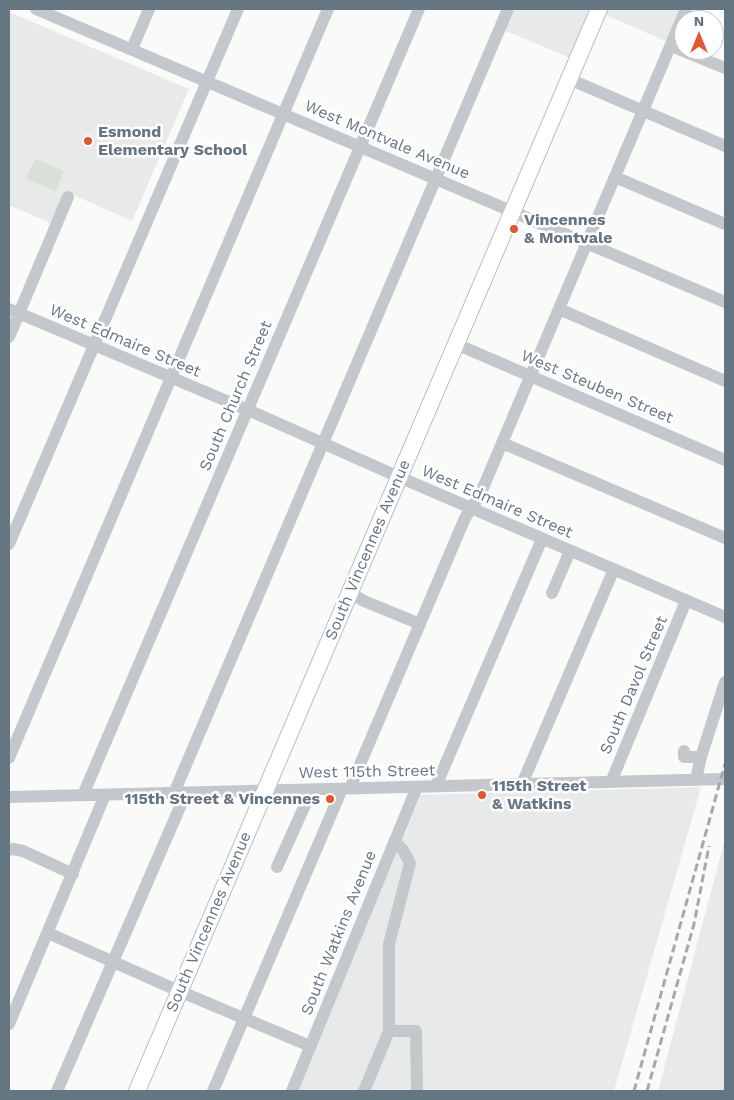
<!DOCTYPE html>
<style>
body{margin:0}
#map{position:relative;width:734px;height:1100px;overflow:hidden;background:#fafaf8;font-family:"Work Sans",sans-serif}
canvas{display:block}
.frame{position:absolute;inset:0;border:10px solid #657683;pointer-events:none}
.north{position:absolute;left:674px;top:10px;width:50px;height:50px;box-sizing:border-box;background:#fff;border:1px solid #c1c8cd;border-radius:50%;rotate:0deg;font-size:14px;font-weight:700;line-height:20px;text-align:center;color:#657683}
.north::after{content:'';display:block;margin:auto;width:18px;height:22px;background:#e4572e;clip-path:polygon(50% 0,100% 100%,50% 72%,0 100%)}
</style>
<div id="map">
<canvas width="734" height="1100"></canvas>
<div class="frame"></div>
<div class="north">N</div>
</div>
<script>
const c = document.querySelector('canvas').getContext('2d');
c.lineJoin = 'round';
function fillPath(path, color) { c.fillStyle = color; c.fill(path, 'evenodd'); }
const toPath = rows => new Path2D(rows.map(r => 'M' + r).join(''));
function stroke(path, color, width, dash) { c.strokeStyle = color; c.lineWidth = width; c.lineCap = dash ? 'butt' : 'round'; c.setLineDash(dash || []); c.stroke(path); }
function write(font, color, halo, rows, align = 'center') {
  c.font = font + ' "Work Sans",sans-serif'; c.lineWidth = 5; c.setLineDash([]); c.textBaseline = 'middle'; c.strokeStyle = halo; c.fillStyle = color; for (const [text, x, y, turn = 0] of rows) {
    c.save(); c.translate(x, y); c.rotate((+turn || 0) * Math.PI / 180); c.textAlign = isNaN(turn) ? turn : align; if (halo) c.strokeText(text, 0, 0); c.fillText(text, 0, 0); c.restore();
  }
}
const built = toPath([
 [509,9,683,9,670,43,599,12,578,61,501,29],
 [9,12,189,89,132,221,67,192,52,224,9,205],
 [701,787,614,1091,296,1091,421,795],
 [725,839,725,1091,658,1091]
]);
const green = toPath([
 [35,159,64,171,56,191,26,179]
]);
const minor = toPath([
 [36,9,725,302],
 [671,46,725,68],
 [132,49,149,9],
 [569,79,725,146],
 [615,177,725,224],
 [9,309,248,410,399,477,725,617],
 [559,309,725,381],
 [9,337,68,197],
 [456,344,725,460],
 [502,443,725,538],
 [9,544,238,9],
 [350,593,364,601,420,624],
 [552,593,570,551],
 [684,751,684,757,701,757],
 [9,758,328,9],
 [696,779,701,757,725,682],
 [611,782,686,601],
 [522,784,614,569],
 [436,786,542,539],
 [350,788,465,518,480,495,686,9],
 [174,793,508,9],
 [83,795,419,9],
 [9,797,725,779],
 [9,850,13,849,23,851,73,874],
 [277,867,305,805,307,790],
 [48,933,179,991,310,1046],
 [9,1024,105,795],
 [389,1031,389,944,410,863,403,850,395,842],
 [57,1091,186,793],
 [213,1091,342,789],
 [292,1091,417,787],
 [364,1091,389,1031,416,1031,417,1091]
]);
const major = toPath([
 [137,1091,599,9]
]);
const rail = toPath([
 [634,1091,725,764],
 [647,1091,694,924,709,846]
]);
const markers = [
 [88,141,5,"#e4572e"],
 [514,229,5,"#e4572e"],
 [482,795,5,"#e4572e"],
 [330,799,5,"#e4572e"]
];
const poiNames = [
 ["Esmond",98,132],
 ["Elementary School",98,150],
 ["Vincennes",524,220],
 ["& Montvale",524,238],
 ["115th Street",492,786],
 ["& Watkins",492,804],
 ["115th Street & Vincennes",320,799,"right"]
];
const streetNames = [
 ["West Montvale Avenue",387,140,23],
 ["West Edmaire Street",125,341,23],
 ["West Steuben Street",597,387,23],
 ["South Church Street",236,396,-67],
 ["West Edmaire Street",497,502,23],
 ["South Vincennes Avenue",368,550,-67],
 ["South Davol Street",634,685,-67],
 ["West 115th Street",367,772,-1],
 ["South Vincennes Avenue",209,922,-67],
 ["South Watkins Avenue",339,933,-68]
];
fillPath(built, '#e8e9e9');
fillPath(green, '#dadfd7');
stroke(major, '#b5babe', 18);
stroke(minor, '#c3c8cc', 12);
stroke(major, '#fff', 16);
stroke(rail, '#a2aab0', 3, [8, 4]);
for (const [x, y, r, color] of markers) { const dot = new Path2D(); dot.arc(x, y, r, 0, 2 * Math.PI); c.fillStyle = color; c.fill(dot); stroke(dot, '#fff', 2); }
write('bold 16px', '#657683', '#fff', poiNames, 'left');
write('16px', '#657683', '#fff', streetNames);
</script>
